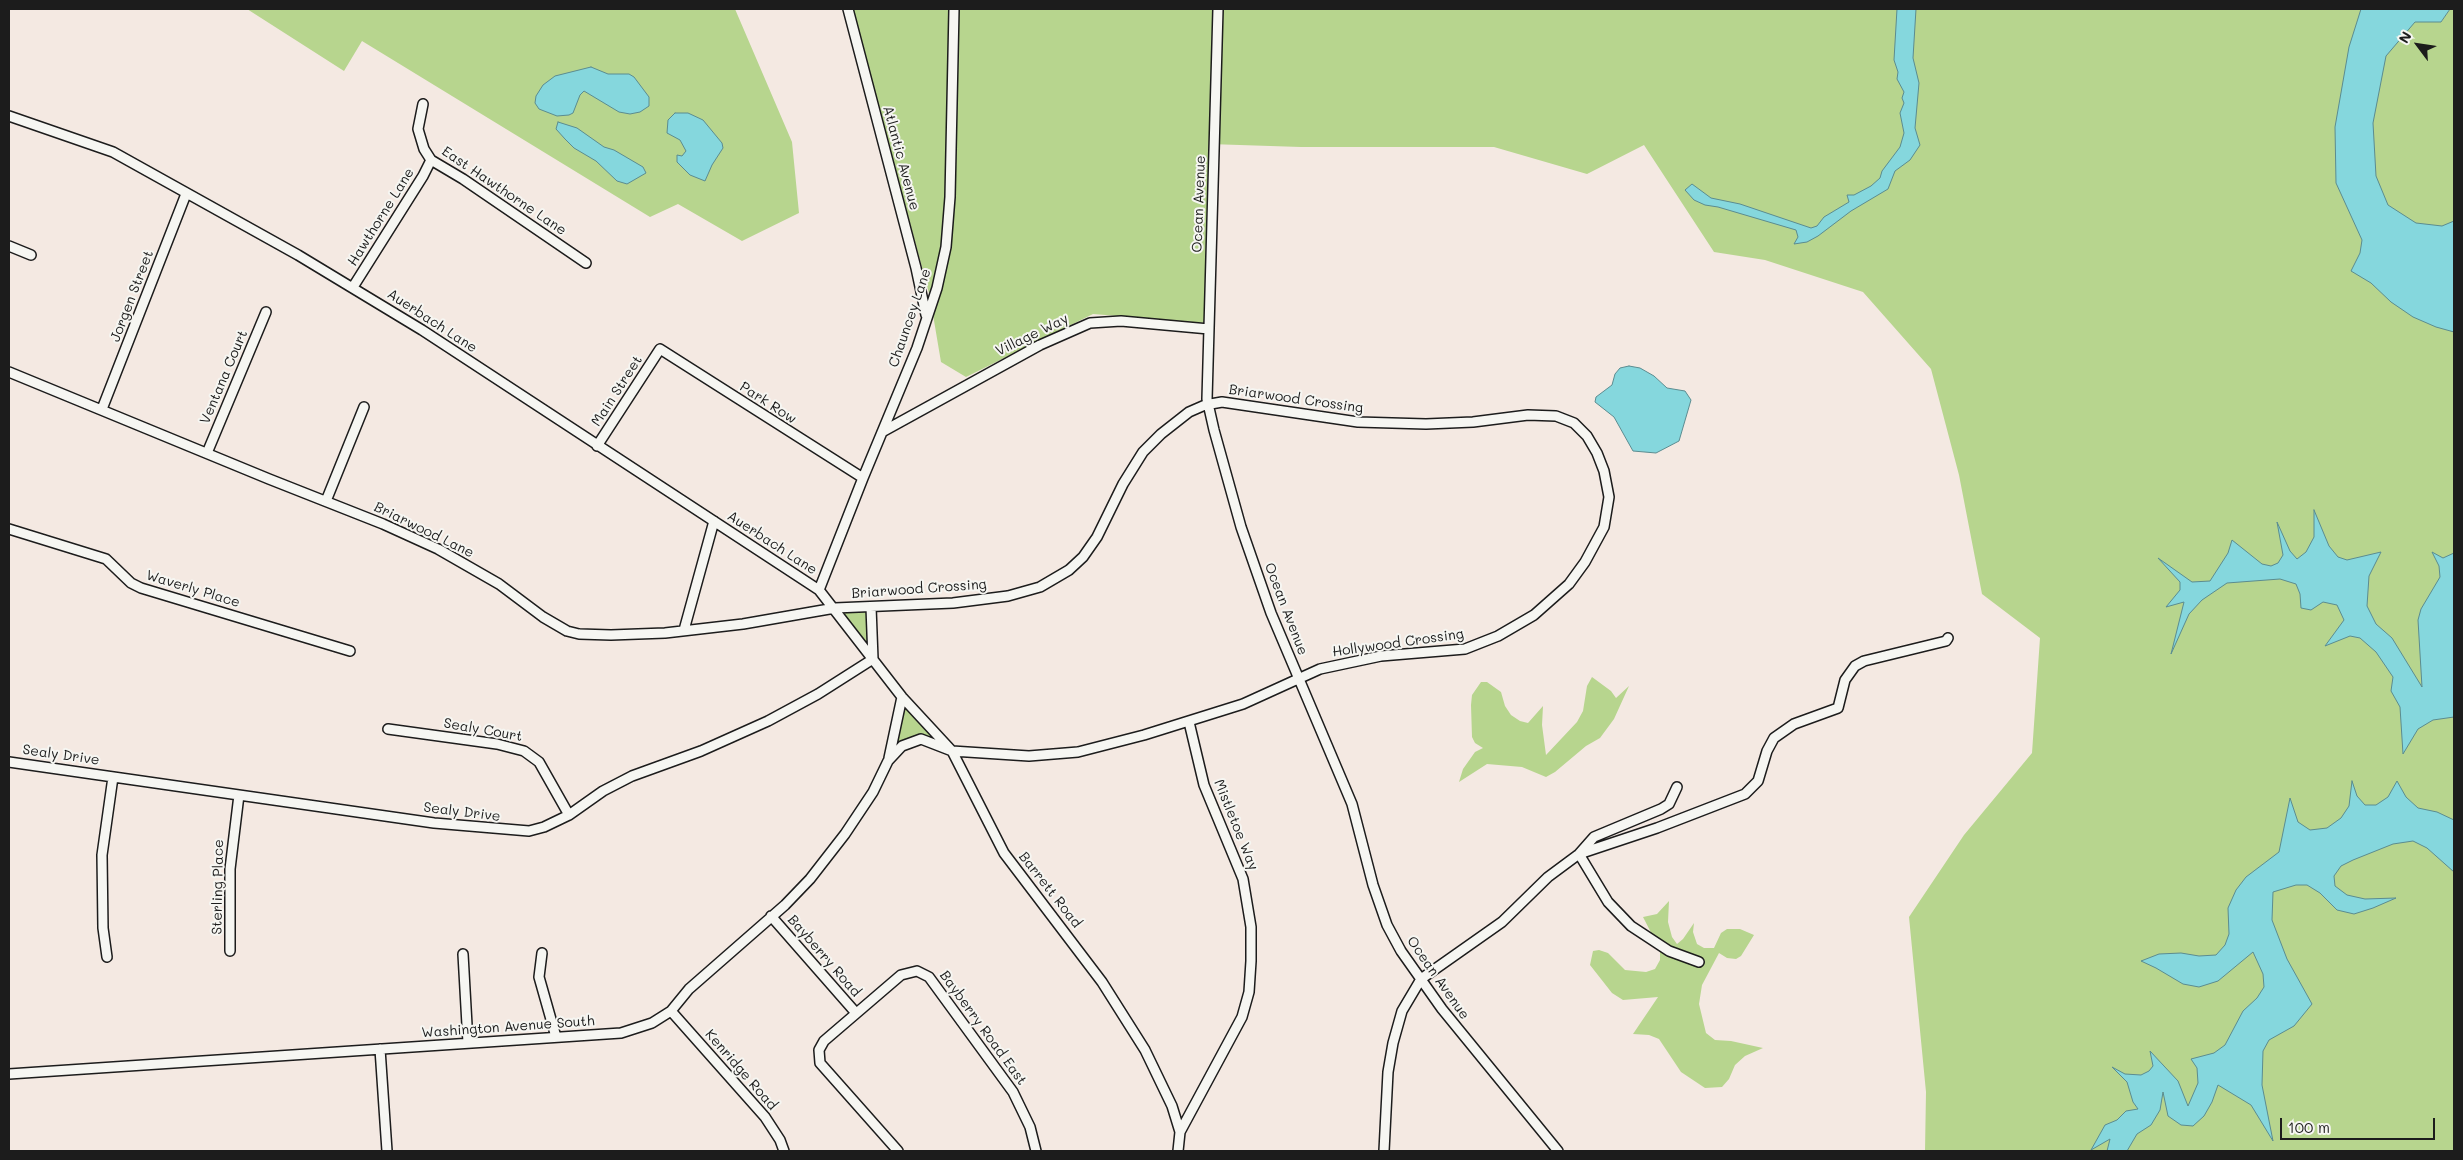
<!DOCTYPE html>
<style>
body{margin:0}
#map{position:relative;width:2463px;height:1160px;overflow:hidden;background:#f4e9e2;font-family:Mali,sans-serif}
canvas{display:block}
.frame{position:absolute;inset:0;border:10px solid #1c1c1c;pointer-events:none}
.north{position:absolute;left:2393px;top:20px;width:50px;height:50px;-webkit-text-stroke:4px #f6f6f2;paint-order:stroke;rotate:301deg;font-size:14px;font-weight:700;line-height:20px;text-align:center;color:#1c1c1c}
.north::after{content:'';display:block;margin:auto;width:18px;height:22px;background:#1c1c1c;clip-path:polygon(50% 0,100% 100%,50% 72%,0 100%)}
.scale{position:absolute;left:2280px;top:1118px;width:155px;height:22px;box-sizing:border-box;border:2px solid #1c1c1c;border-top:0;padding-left:6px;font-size:15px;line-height:18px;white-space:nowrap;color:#1c1c1c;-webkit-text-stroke:4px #f6f6f2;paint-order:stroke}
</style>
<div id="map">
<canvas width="2463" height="1160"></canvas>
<div class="frame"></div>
<div class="north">N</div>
<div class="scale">100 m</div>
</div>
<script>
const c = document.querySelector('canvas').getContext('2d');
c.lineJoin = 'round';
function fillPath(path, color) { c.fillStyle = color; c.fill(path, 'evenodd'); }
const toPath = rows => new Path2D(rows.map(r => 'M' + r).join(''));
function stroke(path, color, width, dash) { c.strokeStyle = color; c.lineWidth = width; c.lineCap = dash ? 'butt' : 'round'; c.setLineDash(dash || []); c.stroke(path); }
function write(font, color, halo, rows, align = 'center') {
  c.font = font + ' Mali,sans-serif'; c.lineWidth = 4; c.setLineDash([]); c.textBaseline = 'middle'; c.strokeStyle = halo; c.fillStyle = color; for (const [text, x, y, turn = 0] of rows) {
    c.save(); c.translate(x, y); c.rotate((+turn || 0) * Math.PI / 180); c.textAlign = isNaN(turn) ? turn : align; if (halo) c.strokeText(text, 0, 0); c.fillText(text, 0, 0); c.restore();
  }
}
const green = toPath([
 [247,9,735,9,792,142,799,213,742,241,678,204,650,217,362,41,344,71],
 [852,9,2422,9,2441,22,2450,9,2454,9,2454,1151,1925,1151,1926,1092,1909,917,1964,835,2032,753,2040,638,1982,594,1959,475,1931,369,1863,292,1765,260,1714,252,1644,145,1587,174,1494,147,1301,147,1209,144,1205,323,1093,314,966,377,941,362,930,297],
 [871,607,873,659,835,608],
 [1592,677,1611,691,1616,698,1629,686,1614,719,1600,738,1586,746,1555,772,1546,777,1522,767,1487,764,1459,782,1463,769,1475,752,1483,748,1475,743,1472,737,1471,705,1472,695,1481,682,1487,682,1501,692,1505,706,1511,715,1520,721,1528,723,1543,706,1542,725,1546,755,1577,722,1583,711,1587,686],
 [902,697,952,751,921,739,895,753],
 [1669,901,1668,922,1672,937,1677,944,1683,939,1694,923,1693,932,1697,944,1704,948,1714,948,1721,933,1727,929,1740,929,1754,935,1741,956,1736,959,1727,958,1719,953,1702,985,1699,1004,1706,1033,1715,1040,1731,1041,1763,1048,1745,1056,1735,1065,1729,1079,1722,1087,1705,1088,1681,1072,1659,1039,1649,1035,1633,1034,1658,997,1623,1000,1612,993,1590,965,1593,951,1599,950,1608,953,1625,970,1646,972,1655,969,1660,960,1660,950,1643,917,1657,914]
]);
const water = toPath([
 [1897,9,1916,9,1913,58,1919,83,1915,128,1920,145,1910,160,1895,171,1888,189,1851,211,1818,236,1807,242,1794,244,1798,237,1796,230,1718,207,1705,205,1694,200,1685,190,1692,184,1711,198,1740,204,1811,228,1817,226,1824,217,1849,202,1847,195,1854,195,1871,186,1880,178,1882,171,1900,147,1904,133,1900,113,1904,103,1902,98,1904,92,1897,79,1898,72,1894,60,1897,9],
 [2361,9,2450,9,2441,22,2415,22,2386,56,2373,123,2376,176,2388,205,2416,223,2442,226,2454,221,2454,332,2436,327,2413,317,2391,302,2371,283,2351,271,2360,253,2362,240,2336,183,2335,127,2349,47,2361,9],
 [591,67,608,74,629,74,634,77,649,97,649,106,640,112,630,114,619,112,584,91,580,95,573,113,569,115,557,116,539,109,535,103,536,96,543,85,555,76,591,67],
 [675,113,688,113,703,120,722,143,723,148,712,165,705,181,690,175,677,162,677,155,682,156,686,151,680,140,667,133,668,120,675,113],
 [558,122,577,128,604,147,614,150,643,167,646,173,627,184,617,181,596,161,574,148,565,139,556,129,558,122],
 [1629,366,1640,368,1654,376,1667,388,1685,391,1691,400,1679,441,1656,453,1633,451,1614,417,1595,402,1596,397,1612,385,1615,374,1620,368,1629,366],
 [2314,510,2329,546,2338,557,2347,560,2381,552,2369,576,2367,606,2376,624,2392,638,2422,687,2418,620,2421,609,2440,577,2439,566,2432,552,2443,558,2454,553,2454,717,2433,720,2418,729,2403,754,2400,707,2391,691,2393,677,2376,652,2360,638,2350,636,2325,646,2344,620,2337,605,2323,602,2311,610,2301,608,2300,594,2296,584,2280,579,2227,583,2202,600,2189,614,2171,654,2184,602,2166,607,2180,590,2180,582,2158,558,2192,582,2210,581,2228,553,2232,540,2262,564,2271,566,2278,563,2283,555,2277,522,2290,551,2297,559,2306,552,2314,537,2314,510],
 [2352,781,2357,796,2365,805,2376,805,2388,797,2397,781,2406,797,2418,808,2437,812,2454,820,2454,872,2427,848,2413,841,2393,844,2353,860,2341,866,2334,876,2335,886,2347,895,2365,899,2396,898,2373,908,2354,914,2337,910,2320,893,2307,885,2296,885,2273,892,2272,920,2287,959,2312,1004,2294,1026,2269,1040,2263,1051,2262,1085,2273,1141,2251,1105,2218,1085,2212,1102,2204,1116,2193,1126,2181,1125,2168,1116,2163,1092,2160,1110,2151,1125,2137,1134,2127,1151,2107,1151,2110,1139,2091,1150,2105,1125,2117,1120,2126,1111,2138,1109,2133,1102,2127,1082,2112,1067,2125,1074,2141,1075,2149,1071,2153,1066,2150,1051,2178,1081,2188,1106,2198,1083,2197,1068,2191,1059,2214,1053,2225,1045,2243,1011,2257,998,2264,987,2263,974,2253,952,2218,981,2199,987,2183,984,2156,968,2141,961,2159,954,2181,953,2199,956,2216,955,2225,945,2229,934,2228,908,2236,890,2246,877,2279,852,2290,798,2298,822,2310,830,2327,828,2341,818,2349,806,2352,781]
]);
const minor = toPath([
 [848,9,916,268,926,315],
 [1218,9,1207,399,1214,430,1241,527,1271,613,1352,804,1373,885,1387,925,1401,951,1442,1009,1558,1151],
 [423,104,418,129,424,149,431,160,463,179,586,263],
 [9,116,113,152,298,255,422,330,819,590,902,697,952,751,1004,853,1102,982,1145,1050,1172,1106,1180,1132,1178,1151],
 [9,246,31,255],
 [353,287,423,176,431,160],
 [9,372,269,479,383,524,438,549,499,584,543,617,567,631,579,634,611,635,665,633,743,624,835,608,953,603,1008,596,1040,587,1069,570,1083,557,1097,537,1123,484,1143,452,1161,434,1189,412,1205,405,1222,402,1358,422,1426,424,1473,422,1528,415,1556,416,1574,423,1587,436,1597,453,1604,471,1609,497,1604,527,1585,562,1569,584,1534,615,1498,636,1465,649,1381,656,1320,669,1243,704,1144,735,1078,752,1029,756,952,751,921,739,902,746,888,761,873,792,845,834,810,879,785,905,689,989,671,1011,652,1023,621,1033,9,1074],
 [102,409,186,194],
 [882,432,1040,345,1090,323,1121,321,1209,329],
 [597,446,660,349,863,478],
 [207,453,266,312],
 [326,501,364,407],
 [9,529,106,559,131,583,141,588,350,651],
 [819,590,863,478,917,348,937,288,946,247,950,197,954,9],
 [871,607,873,659],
 [684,630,714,521],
 [388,729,497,744,524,751,539,762,569,815],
 [889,758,902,697],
 [9,762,434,823,529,831,544,827,569,815,603,791,632,776,701,751,768,721,818,694,873,659],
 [1579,854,1657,828,1745,794,1758,781,1767,751,1774,738,1794,724,1838,708,1845,680,1855,666,1864,661,1946,641,1948,638],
 [1579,854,1608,902,1631,926,1669,951,1699,962],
 [771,916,856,1013],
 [230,951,230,869,239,795],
 [542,953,539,977,556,1037],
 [463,954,468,1043],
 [107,957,103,928,102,855,113,777],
 [671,1011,765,1117,780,1140,784,1151],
 [380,1049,387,1151],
 [1180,1132,1242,1017,1249,992,1251,961,1251,927,1243,879,1204,785,1189,722],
 [898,1151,820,1063,819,1050,824,1041,901,975,917,971,929,977,1013,1092,1030,1127,1036,1151],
 [1384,1151,1388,1072,1393,1043,1402,1011,1421,979,1502,922,1548,877,1579,854,1594,837,1661,809,1669,804,1677,787]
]);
const streetNames = [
 ["Atlantic Avenue",901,158,75],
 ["East Hawthorne Lane",504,191,34],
 ["Ocean Avenue",1199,204,-88],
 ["Hawthorne Lane",381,217,-58],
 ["Jorgen Street",132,296,-69],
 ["Chauncey Lane",910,318,-71],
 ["Auerbach Lane",432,321,33],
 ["Village Way",1032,335,-26],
 ["Ventana Court",224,377,-67],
 ["Main Street",617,391,-57],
 ["Briarwood Crossing",1296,399,8],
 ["Park Row",768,403,33],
 ["Briarwood Lane",424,530,26],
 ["Auerbach Lane",772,543,33],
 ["Waverly Place",193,589,17],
 ["Briarwood Crossing",919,589,-4],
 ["Ocean Avenue",1286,609,69],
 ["Hollywood Crossing",1398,643,-8],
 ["Sealy Court",483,730,10],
 ["Sealy Drive",61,755,8],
 ["Sealy Drive",462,812,7],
 ["Mistletoe Way",1236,825,68],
 ["Sterling Place",218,887,-89],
 ["Barrett Road",1050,890,52],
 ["Bayberry Road",824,956,49],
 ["Ocean Avenue",1438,978,55],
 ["Washington Avenue South",508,1027,-4],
 ["Bayberry Road East",983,1028,54],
 ["Kenridge Road",741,1070,49]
];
fillPath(green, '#b7d58e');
fillPath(water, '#85d7dd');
stroke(water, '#5b8c90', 1);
stroke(minor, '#1c1c1c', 12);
stroke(minor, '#f6f6f2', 9);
write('14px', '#1c1c1c', '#f6f6f2', streetNames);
</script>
